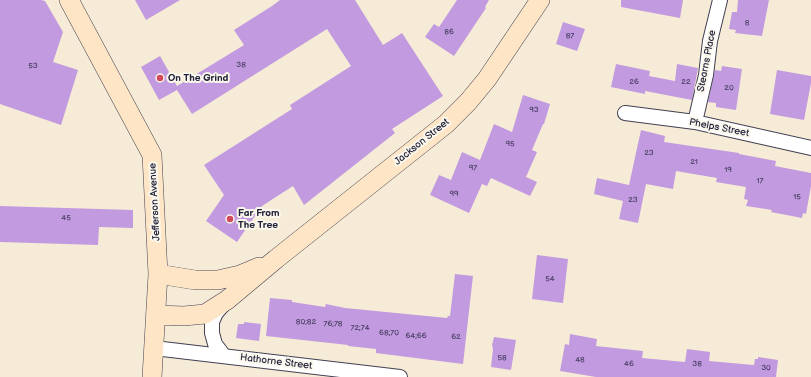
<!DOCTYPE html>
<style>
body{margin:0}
canvas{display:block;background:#f6ebd6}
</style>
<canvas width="811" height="377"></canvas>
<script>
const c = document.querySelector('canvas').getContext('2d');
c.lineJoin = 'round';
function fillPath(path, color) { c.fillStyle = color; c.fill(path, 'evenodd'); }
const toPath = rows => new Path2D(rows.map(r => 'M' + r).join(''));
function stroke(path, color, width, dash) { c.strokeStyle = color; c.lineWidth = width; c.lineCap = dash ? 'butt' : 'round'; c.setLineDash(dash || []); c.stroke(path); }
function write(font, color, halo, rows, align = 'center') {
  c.font = font + ' "Balsamiq Sans",sans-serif'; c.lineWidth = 4; c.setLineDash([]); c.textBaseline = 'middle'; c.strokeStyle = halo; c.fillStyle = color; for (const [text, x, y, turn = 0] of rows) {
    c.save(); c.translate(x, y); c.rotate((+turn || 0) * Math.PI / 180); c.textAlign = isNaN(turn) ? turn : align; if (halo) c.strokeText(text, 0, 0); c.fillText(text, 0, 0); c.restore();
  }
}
const building = toPath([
 [0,0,41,0,45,1,63,32,53,62,78,70,61,125,0,104],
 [135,0,180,0,146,20],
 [280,0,355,0,383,45,402,33,443,96,392,129,395,133,304,205,293,186,262,206,237,242,206,221,224,195,204,165,292,109,290,105,351,66,327,29,192,114,177,90,159,100,141,67,160,56,177,86,244,45,234,30,272,6],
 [457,0,489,0,485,7,486,8,454,56,425,37,434,24,439,27],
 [621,0,683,0,680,18,621,7],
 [738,0,769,0,762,36,735,33,736,30,729,29,732,12,737,12],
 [563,22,585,29,577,51,556,44],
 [616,64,650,71,649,76,675,81,677,64,698,68,692,100,645,91,645,94,611,87],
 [722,66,742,69,736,110,716,107,716,103,708,102,715,70,721,71],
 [777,70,811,76,811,83,804,120,770,114],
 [523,95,550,104,544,124,543,124,532,150,537,152,526,177,537,182,530,196,491,178,487,186,482,184,469,213,430,195,439,175,451,180,462,152,480,160,494,124,512,132],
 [641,130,665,136,664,142,739,153,739,154,776,161,775,166,811,173,811,186,806,214,803,213,802,218,771,212,772,210,746,206,748,200,744,199,746,187,716,182,717,178,676,171,673,189,646,184,638,223,619,219,623,201,594,194,597,178,629,185],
 [0,206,133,210,133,228,99,227,98,245,0,242],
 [537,255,568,259,563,303,532,299],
 [455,274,473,276,463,364,376,353,376,349,348,346,348,345,266,336,270,298,292,300,292,302,325,307,326,304,345,308,447,318,448,316,450,316],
 [244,322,261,324,259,341,236,338,238,324,244,324],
 [570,334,597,339,596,346,643,351,642,358,685,362,687,349,710,352,709,361,754,365,755,359,758,359,758,357,778,360,776,377,596,377,560,371,565,344,569,345],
 [494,337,516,340,511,370,491,367,493,349,492,345]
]);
const minor = toPath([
 [625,113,695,122,811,148],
 [695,122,706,75,710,41,720,0],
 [223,305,216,313,212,322,212,333,215,344,224,356],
 [154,348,400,377]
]);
const secondary = toPath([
 [69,0,152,155,158,274,152,377],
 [158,274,195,280,218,280,240,275,259,267],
 [156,315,184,316,205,314,227,300,276,259,446,124,468,102,487,79,540,0]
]);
const markers = [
 [160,78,4,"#d1495b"],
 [230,219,4,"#d1495b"]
];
const numberNames = [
 ["8",747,23],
 ["86",449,32],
 ["87",570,36],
 ["38",241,65],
 ["53",33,66],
 ["26",634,82],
 ["22",686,82],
 ["20",729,88],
 ["93",534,110],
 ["95",510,144],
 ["23",649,153],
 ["21",694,162],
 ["97",473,168],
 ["19",728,170],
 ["17",760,181],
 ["99",454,194],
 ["15",797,197],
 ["23",633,200],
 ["45",66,218],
 ["54",550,279],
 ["80;82",306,322],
 ["76;78",333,324],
 ["72;74",360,328],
 ["68;70",389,333],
 ["64;66",416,336],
 ["62",456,337],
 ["58",502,358],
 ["48",580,360],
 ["46",629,364],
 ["38",697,364],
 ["30",766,368]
];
const streetNames = [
 ["Stearns Place",707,61,-79],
 ["Phelps Street",719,128,11],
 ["Jackson Street",422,142,-39],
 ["Jefferson Avenue",155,202,-93],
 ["Hathorne Street",276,362,7]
];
const poiNames = [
 ["On The Grind",168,78],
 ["Far From",238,213],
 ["The Tree",238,225]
];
fillPath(building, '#c29ae0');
stroke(minor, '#424052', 16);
stroke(secondary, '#424052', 20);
stroke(minor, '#fff', 14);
stroke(secondary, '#fde5c5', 19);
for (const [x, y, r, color] of markers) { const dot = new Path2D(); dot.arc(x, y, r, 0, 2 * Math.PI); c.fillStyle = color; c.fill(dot); stroke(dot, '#fbf7ec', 1.5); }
write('8px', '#4a4064', null, numberNames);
write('10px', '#22223b', '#fbf7ec', streetNames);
write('bold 10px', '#22223b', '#fbf7ec', poiNames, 'left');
</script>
